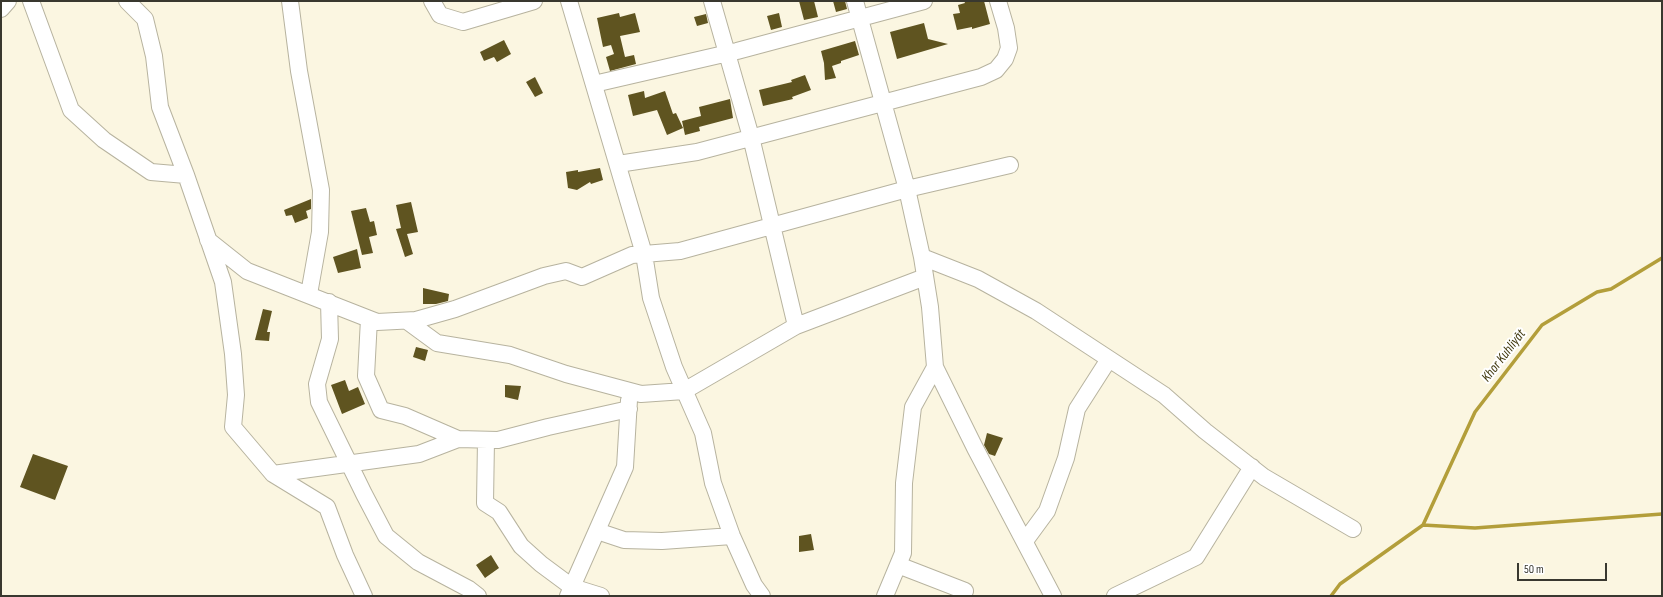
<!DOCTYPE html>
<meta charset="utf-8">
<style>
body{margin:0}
#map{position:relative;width:1663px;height:597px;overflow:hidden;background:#fbf6e1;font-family:"Sofia Sans Condensed",sans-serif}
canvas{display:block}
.frame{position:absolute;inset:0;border:2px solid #39382f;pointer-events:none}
.scale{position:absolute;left:1517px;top:563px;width:90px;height:18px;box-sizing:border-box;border:2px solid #39382f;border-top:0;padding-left:5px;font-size:12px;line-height:14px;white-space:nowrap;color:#39382f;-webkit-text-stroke:3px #fff;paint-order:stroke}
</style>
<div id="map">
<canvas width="1663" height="597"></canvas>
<div class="frame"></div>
<div class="scale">50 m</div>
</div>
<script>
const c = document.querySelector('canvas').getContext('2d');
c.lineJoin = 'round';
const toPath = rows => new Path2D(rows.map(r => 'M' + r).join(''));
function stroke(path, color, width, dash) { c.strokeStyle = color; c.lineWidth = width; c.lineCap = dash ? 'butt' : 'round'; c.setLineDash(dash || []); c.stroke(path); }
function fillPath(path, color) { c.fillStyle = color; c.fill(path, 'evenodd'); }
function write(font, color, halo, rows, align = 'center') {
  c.font = font + ' "Sofia Sans Condensed",sans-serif'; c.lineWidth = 4; c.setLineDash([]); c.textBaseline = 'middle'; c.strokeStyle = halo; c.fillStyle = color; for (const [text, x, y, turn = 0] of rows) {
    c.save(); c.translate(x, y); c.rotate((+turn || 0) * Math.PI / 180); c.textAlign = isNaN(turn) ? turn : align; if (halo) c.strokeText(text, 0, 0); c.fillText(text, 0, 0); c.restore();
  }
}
const stream = toPath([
 [1423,525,1475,528,1662,514],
 [1331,596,1340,584,1423,525,1475,412,1542,325,1597,292,1611,289,1662,258]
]);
const building = toPath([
 [799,1,814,1,818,17,804,20],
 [833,1,845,1,847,9,836,12],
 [964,1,984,1,990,24,972,29,972,27,957,30,953,14,960,13,958,5,965,3],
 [619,13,620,17,635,13,640,32,620,36,625,57,634,55,636,64,610,71,606,57,614,54,611,45,603,47,597,18],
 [779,13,782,27,771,30,767,16],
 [706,14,708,23,697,26,694,17],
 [924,23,928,39,948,44,897,59,890,32],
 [504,40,511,54,497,62,494,57,484,61,480,52],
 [855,41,859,55,841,61,841,63,832,66,836,78,825,80,824,63,821,51],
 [805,75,811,90,792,97,793,99,763,106,759,90,792,82,791,80],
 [535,77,543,93,535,97,526,82],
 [644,91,645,98,665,91,673,114,676,113,683,128,667,135,657,110,633,116,628,95],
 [730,99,733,118,699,127,700,131,685,135,682,121,701,116,699,107],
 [600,168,603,180,591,184,590,182,577,190,568,188,566,172,578,170,578,172],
 [311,199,311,209,306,211,308,218,295,223,292,215,286,216,284,210],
 [411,202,418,232,407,234,413,254,405,257,396,229,401,228,396,205],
 [366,208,370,222,374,221,377,235,369,237,373,253,362,255,351,211],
 [357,249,361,268,338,273,333,257],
 [423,288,449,294,448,301,436,304,423,304],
 [263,309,272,311,267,332,270,332,269,341,255,340],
 [416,347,428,350,425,361,413,357],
 [345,380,349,391,358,387,365,404,342,414,331,385],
 [505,385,521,386,518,400,505,397],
 [987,433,1003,438,995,456,989,454,984,445],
 [33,454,68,466,55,500,20,487],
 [811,534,814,550,799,552,799,536],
 [491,555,499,568,485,578,476,565]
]);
const minor = toPath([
 [31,1,71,110,104,140,151,172,186,175],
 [127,1,145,19,154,56,160,107,186,175,223,282,233,354,236,395,233,427,273,474,327,507,345,555,364,596],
 [290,1,299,71,321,190,320,232,309,294],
 [432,1,440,15,463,22,534,1],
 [569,1,644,254,651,298,674,367,703,433,713,483,732,536,754,585,762,596],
 [712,1,751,137,796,326],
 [855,1,907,189,922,257,930,307,935,367,975,448,1053,596],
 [1,9,8,1],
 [594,84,737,51,924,1],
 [618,164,697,152,981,77,996,70,1005,59,1009,48,1006,28,998,1],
 [208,240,247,271,377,322,416,320,455,309,544,276,566,271,582,277,632,255,680,251,907,189,1010,165],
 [922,257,978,279,1036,311,1164,395,1205,431,1264,477,1353,529],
 [329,302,330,339,317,384,319,402,364,494,386,536,418,562,469,589,478,596],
 [369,319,366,376,381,410,405,416,458,439,498,440,548,427,629,409],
 [407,321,437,343,510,355,566,374,641,394,684,391,796,326,925,277],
 [486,440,485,503,499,512,521,546,541,564,572,587,601,596],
 [273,474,419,454,458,439],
 [597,531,624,540,662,541,732,536],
 [1025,541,1047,511,1066,458,1077,409,1109,359],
 [898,565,965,591],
 [568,596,625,467,629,400],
 [885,596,903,553,904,483,913,407,935,367],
 [1115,596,1196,557,1252,467]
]);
const waterNames = [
 ["Khor Kuhliyāt",1504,356,-52]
];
stroke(stream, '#b39e3a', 3.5);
fillPath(building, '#5f5420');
stroke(minor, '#b7b39f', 18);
stroke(minor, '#fff', 16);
write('italic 14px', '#40380d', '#fff', waterNames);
</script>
